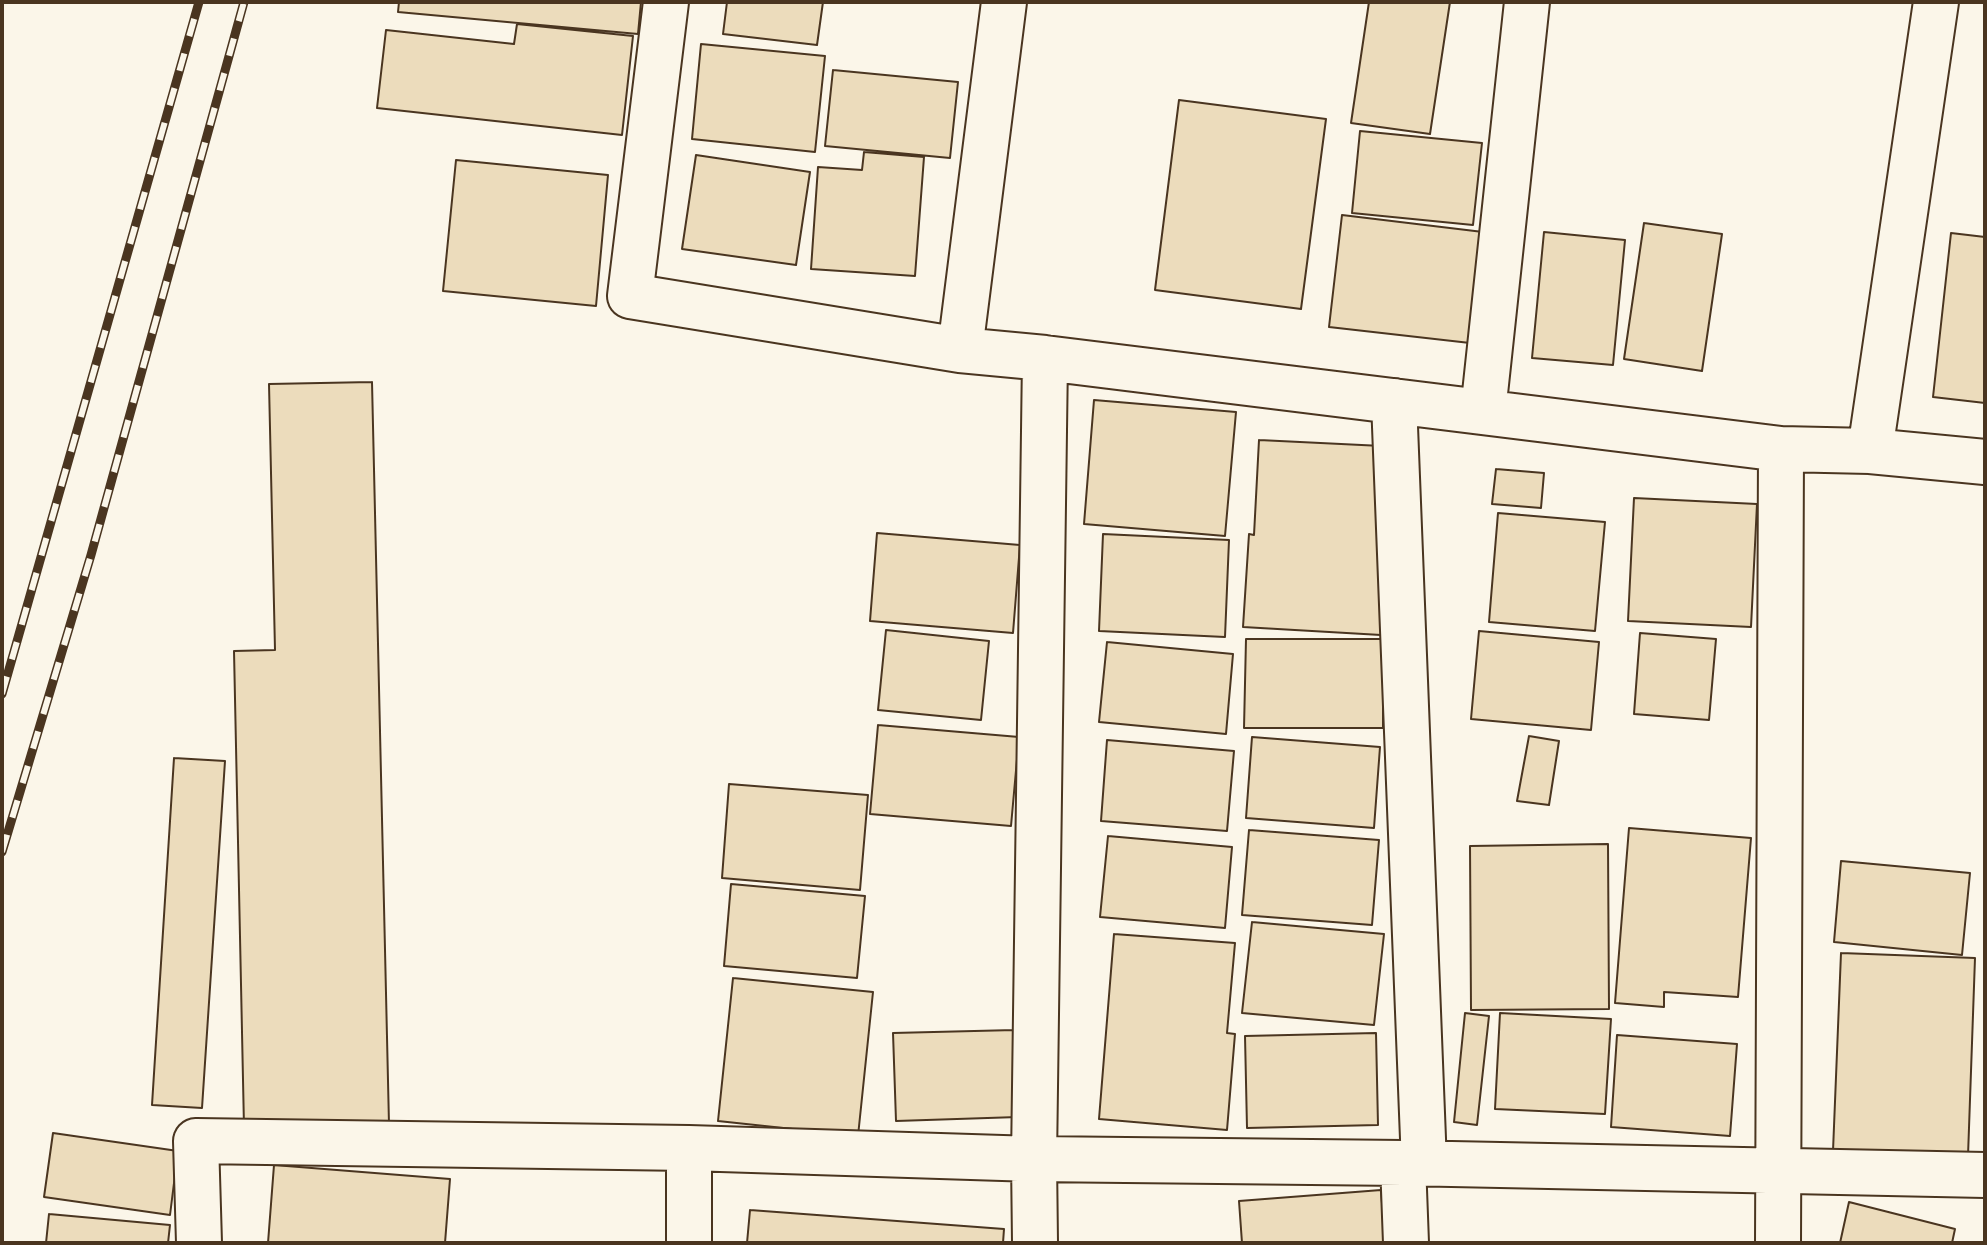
<!DOCTYPE html>
<style>
body{margin:0}
#map{position:relative;width:1987px;height:1245px;overflow:hidden;background:#fbf6e9;font-family:"Fira Sans",sans-serif}
canvas{display:block}
.frame{position:absolute;inset:0;border:4px solid #4a3520;pointer-events:none}
</style>
<div id="map">
<canvas width="1987" height="1245"></canvas>
<div class="frame"></div>
</div>
<script>
const c = document.querySelector('canvas').getContext('2d');
c.lineJoin = 'round';
function fillPath(path, color) { c.fillStyle = color; c.fill(path, 'evenodd'); }
const toPath = rows => new Path2D(rows.map(r => 'M' + r).join(''));
function stroke(path, color, width, dash) { c.strokeStyle = color; c.lineWidth = width; c.lineCap = dash ? 'butt' : 'round'; c.setLineDash(dash || []); c.stroke(path); }
const building = toPath([
 [399,2,641,2,638,34,398,12,399,2],
 [727,2,823,2,817,45,723,34,727,2],
 [1369,2,1450,2,1430,134,1351,123,1369,2],
 [517,24,633,36,622,135,377,108,386,30,514,44,517,24],
 [701,44,825,56,815,152,692,139,701,44],
 [833,70,958,82,950,158,825,146,833,70],
 [1179,100,1326,119,1301,309,1155,290,1179,100],
 [1360,131,1482,143,1473,225,1352,213,1360,131],
 [864,152,924,157,915,276,811,269,818,167,862,170,864,152],
 [696,155,810,172,796,265,682,249,696,155],
 [456,160,608,175,596,306,443,291,456,160],
 [1342,215,1483,232,1470,343,1329,327,1342,215],
 [1644,223,1722,234,1702,371,1624,359,1644,223],
 [1544,232,1625,240,1613,365,1532,358,1544,232],
 [1951,233,1985,237,1985,403,1933,397,1951,233],
 [372,382,389,1124,244,1127,234,651,275,650,269,384,372,382],
 [1094,400,1236,412,1225,536,1084,524,1094,400],
 [1259,440,1382,446,1381,635,1243,627,1249,534,1254,535,1259,440],
 [1496,469,1544,473,1541,508,1492,504,1496,469],
 [1634,498,1757,504,1751,627,1628,621,1634,498],
 [1498,513,1605,522,1595,631,1489,622,1498,513],
 [877,533,1020,545,1013,633,870,621,877,533],
 [1103,534,1229,540,1225,637,1099,631,1103,534],
 [886,630,989,641,981,720,878,710,886,630],
 [1479,631,1599,642,1591,730,1471,719,1479,631],
 [1640,633,1716,639,1709,720,1634,714,1640,633],
 [1246,639,1383,639,1383,728,1244,728,1246,639],
 [1107,642,1233,654,1226,734,1099,722,1107,642],
 [878,725,1019,737,1011,826,870,814,878,725],
 [1529,736,1559,741,1549,805,1517,801,1529,736],
 [1252,737,1380,747,1374,828,1246,818,1252,737],
 [1107,740,1234,751,1227,831,1101,821,1107,740],
 [174,758,225,761,202,1108,152,1105,174,758],
 [729,784,868,795,860,890,722,878,729,784],
 [1629,828,1751,838,1738,997,1664,992,1664,1007,1615,1003,1629,828],
 [1249,830,1379,840,1372,925,1242,915,1249,830],
 [1108,836,1232,847,1225,928,1100,917,1108,836],
 [1608,844,1609,1009,1471,1010,1470,846,1608,844],
 [1841,861,1970,873,1962,955,1834,942,1841,861],
 [731,884,865,896,857,978,724,966,731,884],
 [1252,922,1384,934,1374,1025,1242,1013,1252,922],
 [1114,934,1235,943,1227,1033,1235,1034,1227,1130,1099,1119,1114,934],
 [1841,953,1975,958,1968,1156,1833,1151,1841,953],
 [733,978,873,992,858,1136,718,1121,733,978],
 [1465,1013,1489,1016,1477,1125,1454,1122,1465,1013],
 [1500,1013,1611,1019,1605,1114,1495,1109,1500,1013],
 [1015,1030,1018,1117,896,1121,893,1033,1015,1030],
 [1376,1033,1378,1125,1247,1128,1245,1036,1376,1033],
 [1617,1035,1737,1044,1730,1136,1611,1127,1617,1035],
 [53,1133,178,1151,170,1215,44,1197,53,1133],
 [274,1165,450,1179,445,1243,268,1243,274,1165],
 [1381,1190,1385,1243,1242,1243,1239,1201,1381,1190],
 [1849,1202,1955,1229,1952,1243,1840,1243,1849,1202],
 [750,1210,1004,1229,1003,1243,747,1243,750,1210],
 [49,1214,170,1225,168,1243,46,1243,49,1214]
]);
const street = toPath([
 [666,2,630,296,960,350,1045,358,1781,449,1870,451,1936,2],
 [960,350,1004,2],
 [1394,401,1424,1164],
 [1483,412,1527,2],
 [1870,451,1985,462],
 [689,1148,689,1243],
 [1403,1163,1406,1243],
 [199,1243,196,1141,689,1148,1034,1159,1403,1163,1985,1175],
 [1035,1243,1034,1159,1045,358],
 [1778,1243,1781,449]
]);
const rail = toPath([
 [2,694,199,2],
 [2,852,91,555,244,2]
]);
fillPath(building, '#ecdcbc');
stroke(building, '#4a3520', 2);
stroke(street, '#4a3520', 48);
stroke(street, '#fbf6e9', 44);
stroke(rail, '#4a3520', 9);
stroke(rail, '#fbf6e9', 6, [18]);
</script>
